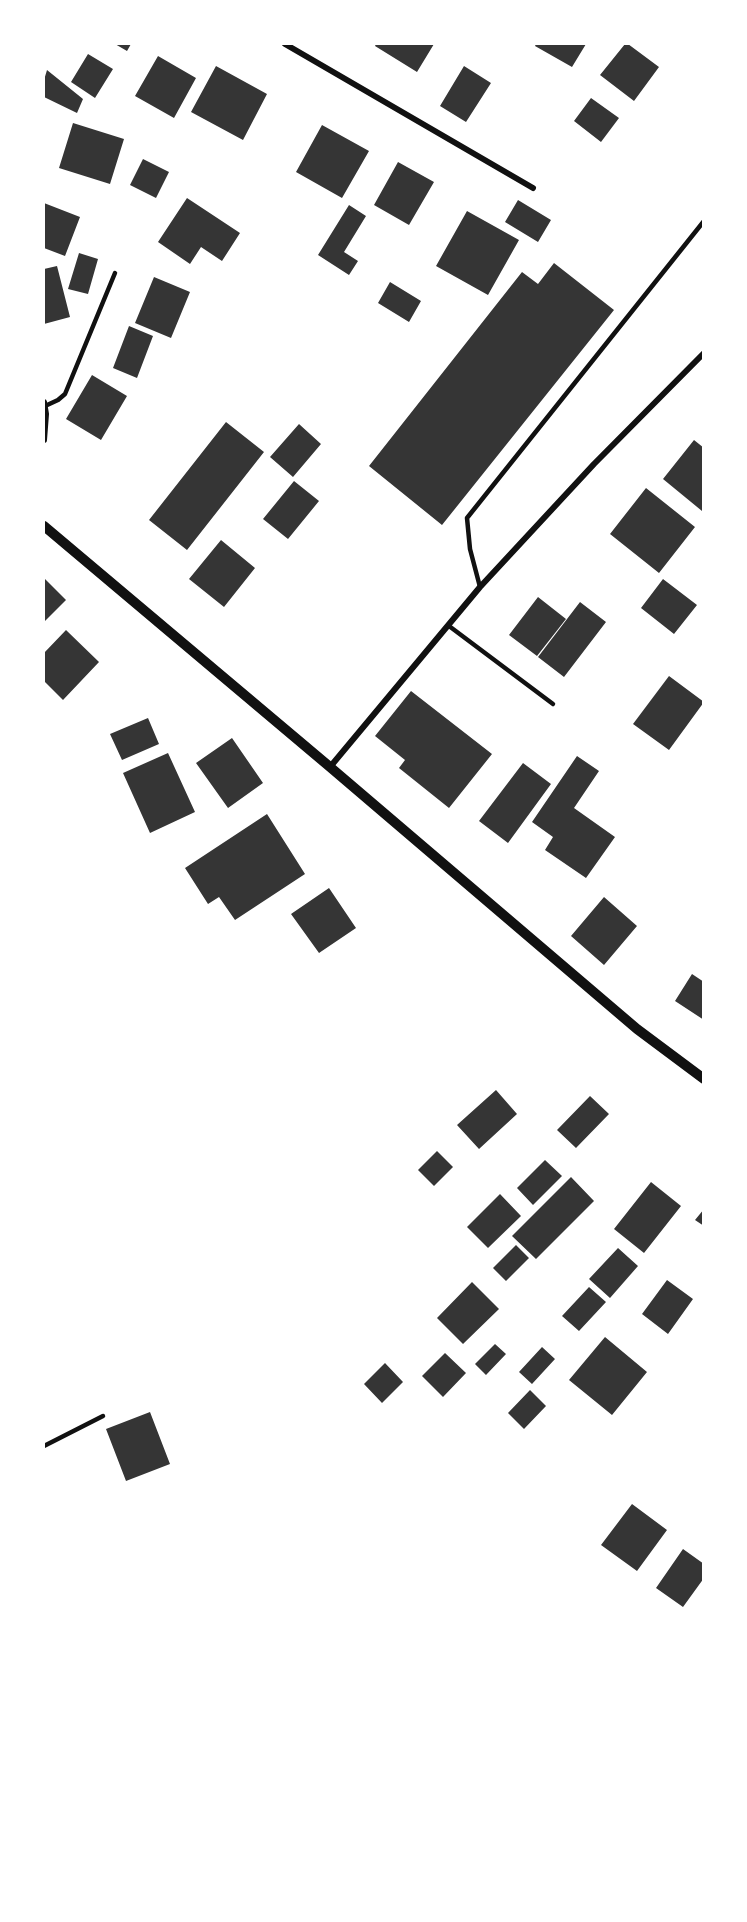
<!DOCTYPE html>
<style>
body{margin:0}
#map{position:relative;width:747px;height:1922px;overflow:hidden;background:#fff;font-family:"IBM Plex Serif",serif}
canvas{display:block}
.frame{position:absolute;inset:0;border:45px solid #fff;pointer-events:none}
</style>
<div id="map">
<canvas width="747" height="1922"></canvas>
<div class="frame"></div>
</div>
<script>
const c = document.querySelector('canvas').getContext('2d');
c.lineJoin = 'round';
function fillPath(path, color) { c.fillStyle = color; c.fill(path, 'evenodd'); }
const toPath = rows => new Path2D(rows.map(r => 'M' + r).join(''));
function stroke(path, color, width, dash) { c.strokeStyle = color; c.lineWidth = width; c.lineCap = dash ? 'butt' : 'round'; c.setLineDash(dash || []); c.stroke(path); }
const building = toPath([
 [115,44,131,44,127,51],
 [376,44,434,44,417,72,375,46],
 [536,44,586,44,572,67,535,46],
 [625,44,628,44,659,67,634,101,600,75],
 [88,54,113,69,95,98,71,82],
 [158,56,196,78,174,118,135,96],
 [216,66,267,94,243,140,191,112],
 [464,66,491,83,466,122,440,106],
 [47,70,83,99,77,113,44,97,44,80],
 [591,98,619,118,601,142,574,121],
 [73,123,124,139,110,184,59,168],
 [322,125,369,151,342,198,296,172],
 [143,159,169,172,156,198,130,185],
 [398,162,434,182,409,225,374,205],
 [187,198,240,233,222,261,201,247,190,264,158,242],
 [518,200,551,220,538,242,505,222],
 [44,203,80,217,65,256,44,248],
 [349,205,366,216,344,252,358,261,349,275,318,255],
 [467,211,519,240,488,295,436,266],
 [79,253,98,259,88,294,68,289],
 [554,263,614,310,442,525,369,466,522,272,538,284],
 [57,266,70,317,44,324,44,269],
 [154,277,190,292,171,338,135,323],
 [390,282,421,301,409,322,378,303],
 [129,326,153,336,137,378,113,368],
 [92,375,127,396,101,440,66,419],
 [226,422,264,452,187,550,149,520],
 [299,424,321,444,293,477,270,457],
 [694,440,704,448,702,511,663,479],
 [294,481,319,501,288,539,263,519],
 [646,488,695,527,659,573,610,534],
 [221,540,255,568,224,607,189,579],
 [44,578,66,600,44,622],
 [663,579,697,605,674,634,641,608],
 [538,597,566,619,537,656,509,635],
 [580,602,606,622,564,677,538,657],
 [66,630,99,662,63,700,44,681,44,653],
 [669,676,704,702,669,750,633,724],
 [411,691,492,754,449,808,399,768,405,760,375,736],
 [148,718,159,744,122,760,110,734],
 [232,738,263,783,228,808,196,763],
 [168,753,195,812,150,833,123,773],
 [577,756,599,771,574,808,615,837,586,878,545,850,553,837,532,822],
 [523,763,551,784,508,843,479,821],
 [267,814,305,874,235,920,219,897,208,904,185,868],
 [329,888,356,928,319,953,291,914],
 [604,897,637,926,604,965,571,936],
 [692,974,704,982,704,1020,675,1001],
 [496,1090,517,1114,479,1149,457,1125],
 [590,1096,609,1114,576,1148,557,1130],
 [437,1151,453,1167,434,1186,418,1170],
 [545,1160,562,1176,533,1205,517,1188],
 [571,1177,594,1201,536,1259,512,1236],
 [651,1182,681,1206,644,1253,614,1229],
 [500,1194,521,1216,488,1248,467,1227],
 [704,1209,704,1226,695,1220],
 [516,1245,529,1258,506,1281,493,1268],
 [618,1248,638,1266,610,1298,589,1279],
 [667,1280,693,1299,668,1334,642,1314],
 [472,1282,499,1309,463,1344,437,1318],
 [589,1287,606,1302,579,1331,562,1316],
 [605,1337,647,1372,612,1415,569,1380],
 [495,1344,506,1354,486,1375,475,1364],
 [542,1347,555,1359,532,1384,519,1372],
 [445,1353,466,1373,443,1397,422,1376],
 [385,1363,403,1382,382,1403,364,1384],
 [530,1390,546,1406,524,1429,508,1413],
 [150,1412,170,1464,126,1481,106,1429],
 [632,1504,667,1530,637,1571,601,1545],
 [683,1549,704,1564,704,1578,683,1607,656,1588]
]);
const service = toPath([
 [45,406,58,400,65,394,115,273],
 [480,587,470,549,467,518,704,221],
 [449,626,553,704],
 [44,1446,103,1416]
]);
const minor = toPath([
 [285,44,533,188],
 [44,402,46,414,44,440],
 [330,767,480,587,594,464,704,353]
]);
const tertiary = toPath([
 [44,526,330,767,637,1029,704,1079]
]);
fillPath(building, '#353535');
stroke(service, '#111', 4.5);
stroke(minor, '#111', 6);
stroke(tertiary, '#111', 10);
</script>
